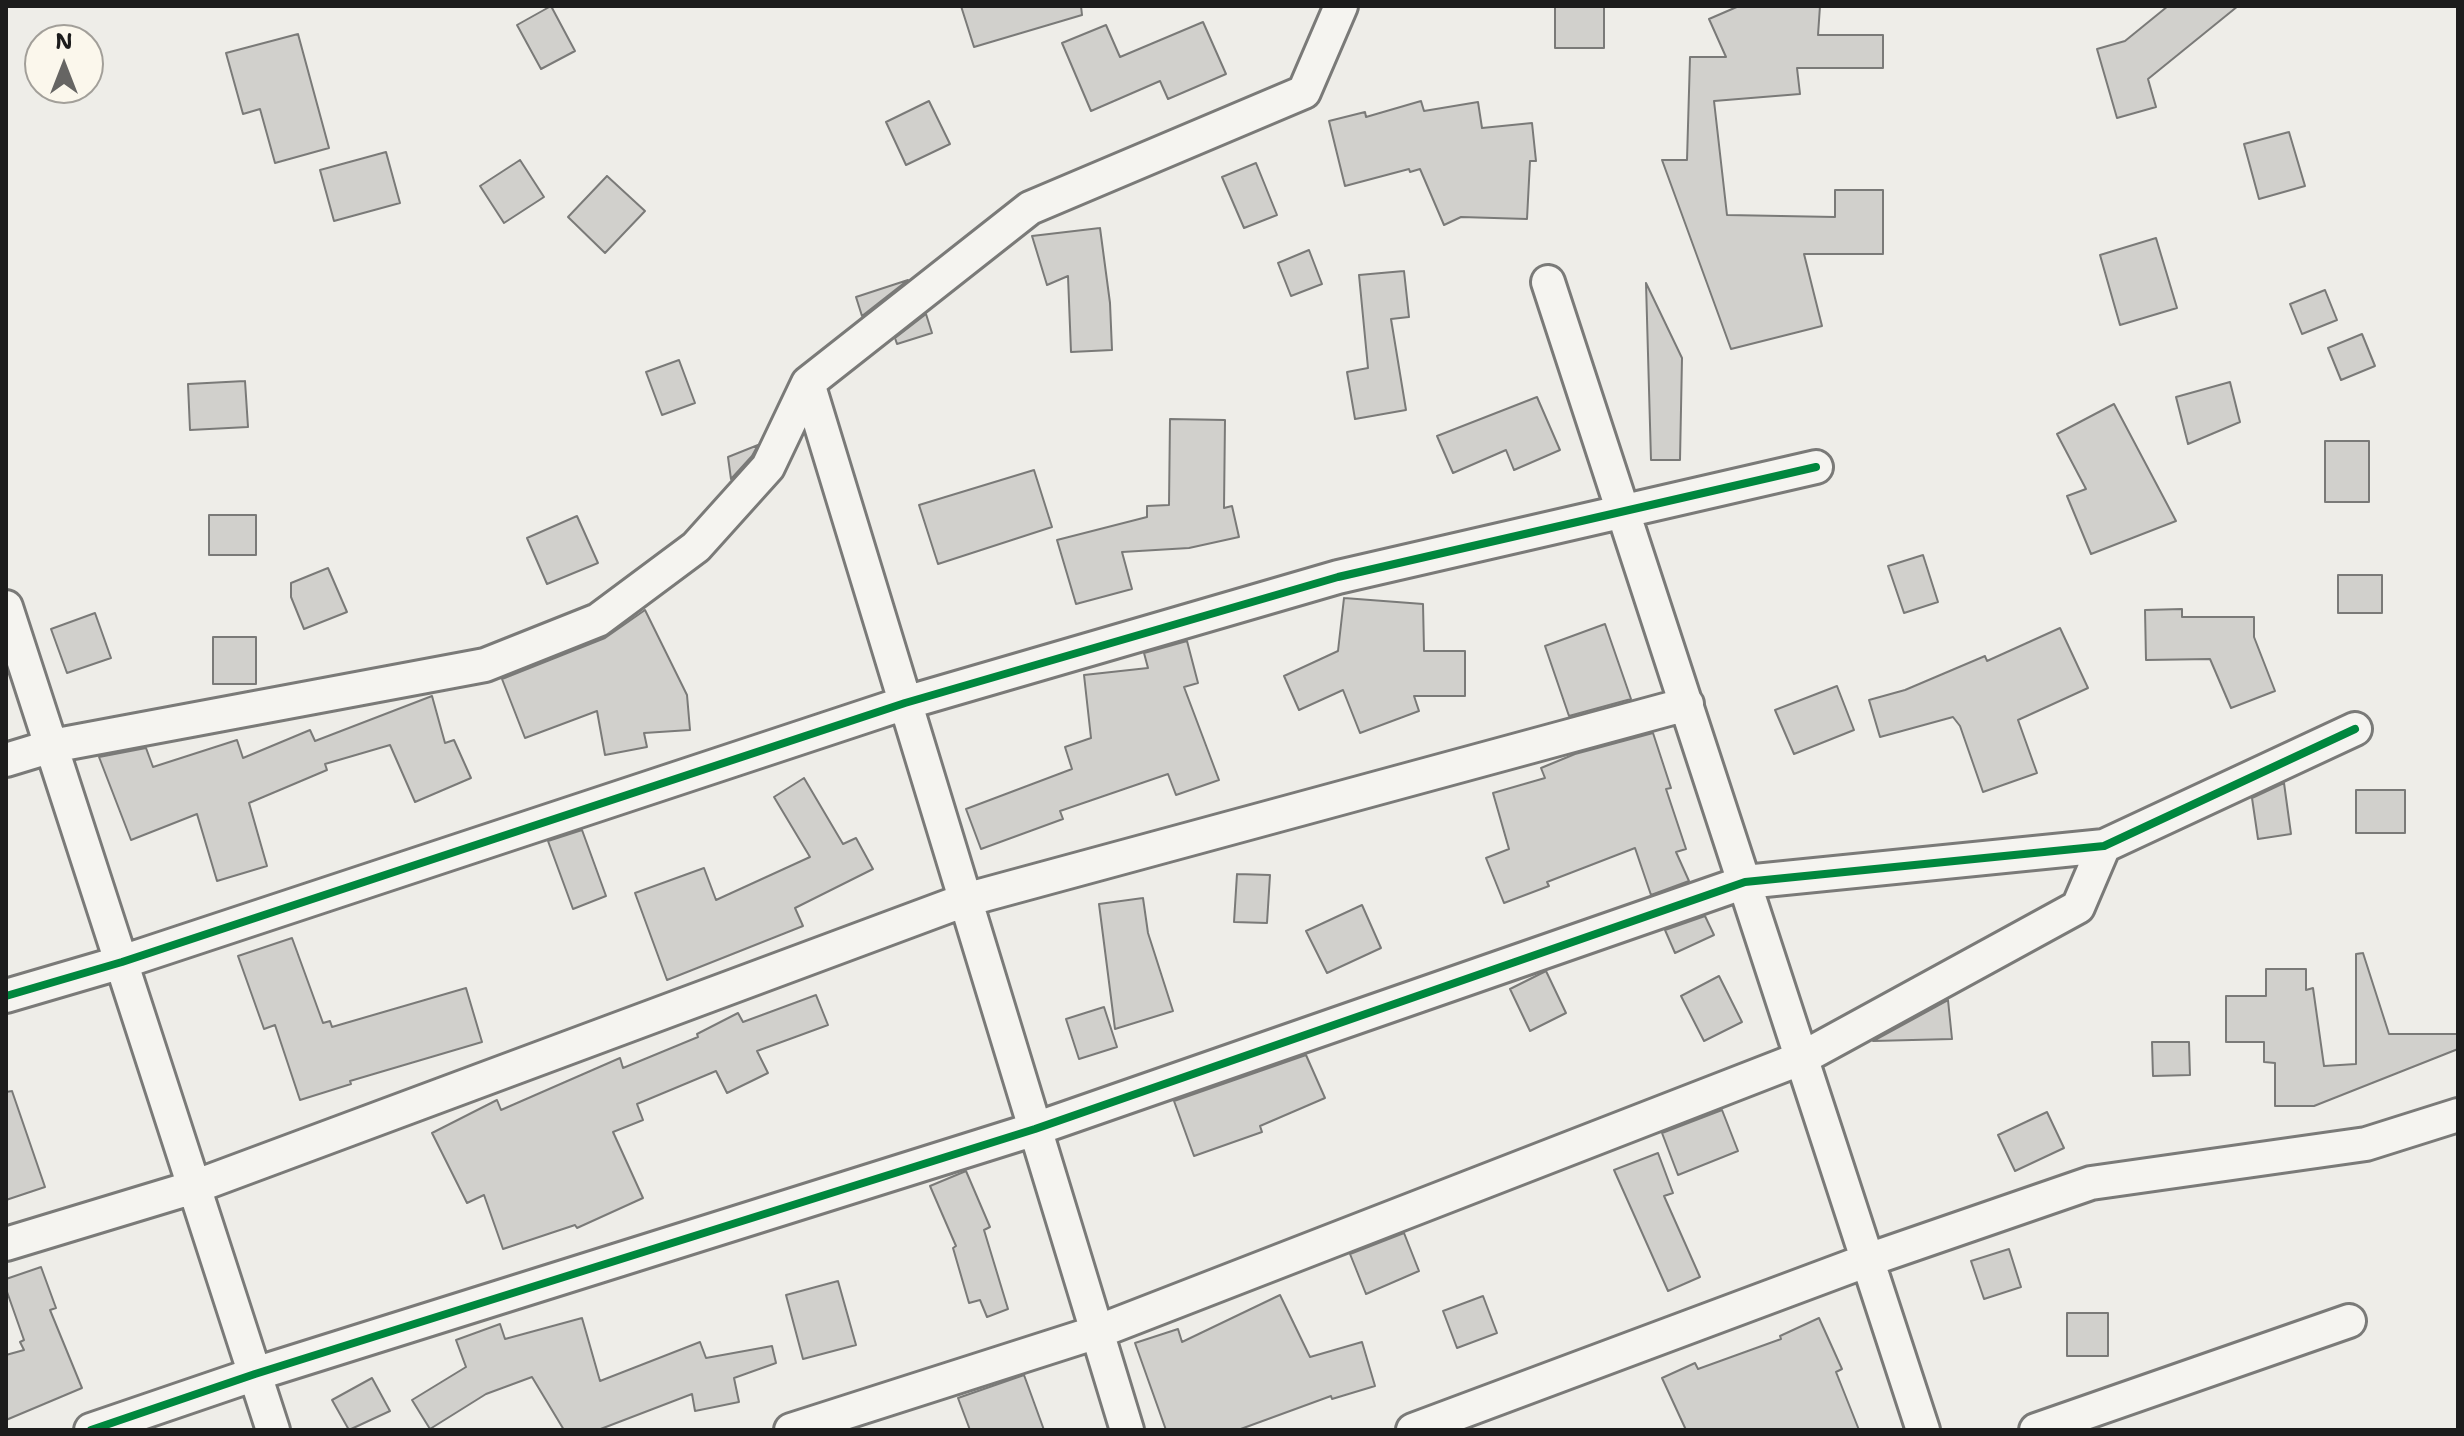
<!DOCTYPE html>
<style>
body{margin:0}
#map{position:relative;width:2464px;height:1436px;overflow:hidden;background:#eeede8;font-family:"Shantell Sans",sans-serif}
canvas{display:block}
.frame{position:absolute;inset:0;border:8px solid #1c1c1c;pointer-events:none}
.north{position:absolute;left:24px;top:24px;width:80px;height:80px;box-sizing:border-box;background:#fbf7ec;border:2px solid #a29f99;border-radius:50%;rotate:0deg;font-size:22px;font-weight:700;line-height:32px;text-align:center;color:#1c1c1c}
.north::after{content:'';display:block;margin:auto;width:28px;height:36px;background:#666563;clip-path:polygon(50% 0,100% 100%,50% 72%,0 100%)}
</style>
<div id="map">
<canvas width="2464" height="1436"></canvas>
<div class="frame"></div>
<div class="north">N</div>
</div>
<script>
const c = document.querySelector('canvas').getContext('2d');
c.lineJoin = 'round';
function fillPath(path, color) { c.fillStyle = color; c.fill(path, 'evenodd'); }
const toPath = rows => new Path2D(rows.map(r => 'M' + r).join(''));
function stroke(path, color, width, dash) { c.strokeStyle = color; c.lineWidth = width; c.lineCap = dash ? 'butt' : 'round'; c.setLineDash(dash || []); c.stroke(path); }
const building = toPath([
 [551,6,575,51,541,69,517,25,551,6],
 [961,6,1081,6,1082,15,974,47,961,6],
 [1555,6,1604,6,1604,48,1555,48,1555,6],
 [1739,6,1820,6,1818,35,1883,35,1883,68,1797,68,1800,94,1714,101,1727,215,1835,217,1835,190,1883,190,1883,254,1804,254,1822,326,1731,349,1662,160,1687,160,1690,57,1726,57,1709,19,1739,6],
 [2168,6,2238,6,2148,79,2156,107,2117,118,2097,49,2125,41,2168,6],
 [1203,22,1226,74,1168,99,1160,81,1091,111,1062,43,1106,25,1120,57,1203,22],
 [298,34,329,148,275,163,260,109,243,114,226,53,298,34],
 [929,101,950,144,906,165,886,122,929,101],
 [1421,101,1424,111,1478,102,1482,128,1532,123,1536,161,1530,161,1527,219,1461,217,1444,225,1420,169,1410,172,1409,169,1345,186,1329,121,1365,112,1366,117,1421,101],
 [2289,132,2305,186,2259,199,2244,144,2289,132],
 [386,152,400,203,334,221,320,170,386,152],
 [520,160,544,197,504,223,480,186,520,160],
 [1256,163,1277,215,1244,228,1222,177,1256,163],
 [607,176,645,211,605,253,568,217,607,176],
 [1100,228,1110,303,1112,350,1071,352,1068,276,1047,285,1032,236,1100,228],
 [2156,238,2177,308,2120,325,2100,255,2156,238],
 [1309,250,1322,284,1291,296,1278,263,1309,250],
 [1404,271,1409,317,1391,319,1406,410,1355,419,1347,372,1368,368,1359,275,1404,271],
 [908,280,862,316,856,297,908,280],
 [1646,283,1682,358,1680,460,1651,460,1646,283],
 [2325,290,2337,320,2302,334,2290,304,2325,290],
 [926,314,932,333,897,344,895,338,926,314],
 [2362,334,2375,366,2341,380,2328,348,2362,334],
 [679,360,695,403,662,415,646,372,679,360],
 [245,381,248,427,190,430,188,384,245,381],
 [2230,382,2240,422,2188,444,2176,397,2230,382],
 [1537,397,1560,450,1514,470,1506,450,1453,473,1437,436,1537,397],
 [2114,404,2176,521,2091,554,2067,496,2086,489,2057,434,2114,404],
 [1170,419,1225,420,1224,508,1232,506,1239,537,1189,548,1122,552,1132,589,1076,604,1057,540,1147,517,1147,506,1169,505,1170,419],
 [2325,441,2369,441,2369,502,2325,502,2325,441],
 [758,445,752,456,731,479,728,457,758,445],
 [1034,470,1052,527,938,564,919,505,1034,470],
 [209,515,256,515,256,555,209,555,209,515],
 [577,516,598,563,547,584,527,538,577,516],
 [1923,555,1938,602,1904,613,1888,566,1923,555],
 [328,568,347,612,304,629,291,597,291,583,328,568],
 [2338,575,2382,575,2382,613,2338,613,2338,575],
 [1344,598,1423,604,1424,651,1465,651,1465,696,1414,696,1419,711,1360,733,1343,690,1299,710,1284,676,1338,651,1344,598],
 [2182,609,2182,617,2254,617,2254,637,2275,691,2231,708,2210,659,2146,660,2145,610,2182,609],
 [645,610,687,695,690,730,644,733,647,747,605,755,597,711,525,738,502,679,605,638,645,610],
 [95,613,111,658,67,673,51,629,95,613],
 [1605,624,1631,699,1569,716,1545,646,1605,624],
 [2060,628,2088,688,2018,720,2037,773,1983,792,1960,726,1953,717,1880,737,1869,700,1905,690,1985,656,1987,661,2060,628],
 [213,637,256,637,256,684,213,684,213,637],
 [1187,641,1198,683,1184,687,1219,780,1176,795,1168,774,1060,811,1063,819,981,849,966,809,1072,769,1065,747,1091,738,1084,675,1148,668,1144,653,1187,641],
 [1837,686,1854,730,1794,754,1775,710,1837,686],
 [432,696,445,743,454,740,471,778,415,802,390,745,325,764,327,770,249,803,267,866,217,881,197,814,131,840,99,757,146,748,153,767,237,740,243,758,310,730,315,741,432,696],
 [1653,733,1671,788,1666,789,1686,849,1676,852,1689,881,1651,895,1635,848,1547,882,1549,886,1504,903,1486,858,1509,849,1493,793,1545,778,1541,768,1575,754,1653,733],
 [804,778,843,844,856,838,873,869,795,908,803,926,667,980,635,893,704,868,716,900,810,857,774,797,804,778],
 [2284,783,2291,834,2258,839,2252,798,2284,783],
 [2356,790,2405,790,2405,833,2356,833,2356,790],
 [582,830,606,896,573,909,548,841,582,830],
 [1237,874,1270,875,1267,923,1234,922,1237,874],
 [1143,898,1148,933,1173,1011,1115,1029,1099,904,1143,898],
 [1362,905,1381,948,1327,973,1306,931,1362,905],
 [1705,916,1714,935,1675,953,1665,930,1705,916],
 [292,938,323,1023,330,1021,332,1027,466,988,482,1042,350,1081,351,1084,300,1100,275,1025,264,1029,238,956,292,938],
 [2363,953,2389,1034,2458,1034,2458,1049,2314,1106,2275,1106,2275,1063,2264,1062,2264,1042,2226,1042,2226,996,2266,996,2266,969,2306,969,2306,990,2313,988,2324,1066,2356,1064,2356,954,2363,953],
 [1546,971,1566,1013,1530,1031,1510,989,1546,971],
 [1719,976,1742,1022,1704,1041,1681,996,1719,976],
 [816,995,828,1025,757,1051,768,1073,727,1093,716,1071,637,1104,643,1120,613,1132,643,1198,577,1228,575,1225,503,1249,484,1195,467,1203,432,1133,497,1100,501,1110,620,1058,623,1068,698,1037,697,1034,738,1013,743,1022,816,995],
 [1948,1000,1952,1039,1873,1041,1948,1000],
 [1104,1007,1117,1047,1079,1059,1066,1019,1104,1007],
 [2152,1042,2189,1042,2190,1075,2153,1076,2152,1042],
 [1306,1055,1325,1098,1260,1126,1262,1132,1194,1156,1174,1101,1306,1055],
 [12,1091,45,1187,6,1200,6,1092,12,1091],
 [1722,1110,1738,1151,1678,1175,1662,1133,1722,1110],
 [2047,1112,2064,1148,2015,1171,1998,1135,2047,1112],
 [1658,1153,1673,1193,1664,1196,1700,1277,1668,1291,1614,1170,1658,1153],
 [966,1171,990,1227,984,1230,1008,1309,987,1317,980,1300,969,1303,953,1248,956,1246,930,1186,966,1171],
 [1404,1233,1419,1271,1366,1294,1350,1254,1404,1233],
 [2009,1249,2021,1287,1984,1299,1971,1261,2009,1249],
 [41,1267,56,1308,50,1310,82,1388,6,1420,6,1355,24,1350,20,1342,24,1340,6,1289,6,1279,41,1267],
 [838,1281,856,1345,803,1359,786,1295,838,1281],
 [1280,1295,1310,1357,1362,1342,1375,1386,1332,1399,1331,1396,1238,1430,1166,1430,1135,1343,1178,1329,1182,1342,1280,1295],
 [1483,1296,1497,1333,1457,1348,1443,1311,1483,1296],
 [2067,1313,2108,1313,2108,1356,2067,1356,2067,1313],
 [582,1318,600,1381,700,1342,706,1358,772,1346,776,1363,734,1378,739,1402,695,1411,692,1394,598,1430,564,1430,532,1377,486,1394,430,1429,412,1400,466,1367,456,1340,500,1324,505,1339,582,1318],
 [1819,1318,1842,1369,1836,1372,1859,1430,1686,1430,1662,1378,1695,1363,1698,1369,1781,1339,1780,1336,1819,1318],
 [1024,1375,1044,1430,970,1430,958,1398,1024,1375],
 [372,1378,390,1411,349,1430,332,1400,372,1378]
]);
const street = toPath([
 [1548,282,1923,1430],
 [808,383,1127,1430],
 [6,607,273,1430],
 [6,760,52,746,485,665,598,620,696,547,768,467,808,383,1030,208,1304,92,1341,6],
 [6,996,122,962,905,703,1338,577,1816,467],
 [6,1244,194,1187,965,900,1687,704],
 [91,1430,255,1374,1035,1129,1745,882,2104,846,2355,729],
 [791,1430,1097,1332,1802,1058,2078,907,2104,846],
 [1413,1430,1868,1260,2091,1183,2366,1144,2458,1115],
 [2036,1430,2349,1321]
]);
const cycleway = toPath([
 [6,996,122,962,905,703,1338,577,1816,467],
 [91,1430,255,1374,1035,1129,1745,882,2104,846,2355,729]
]);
fillPath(building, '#d1d0cc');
stroke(building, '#7a7a78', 2);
stroke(street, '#7a7a78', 38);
stroke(street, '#f5f4f0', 32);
stroke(cycleway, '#00873e', 8);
</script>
